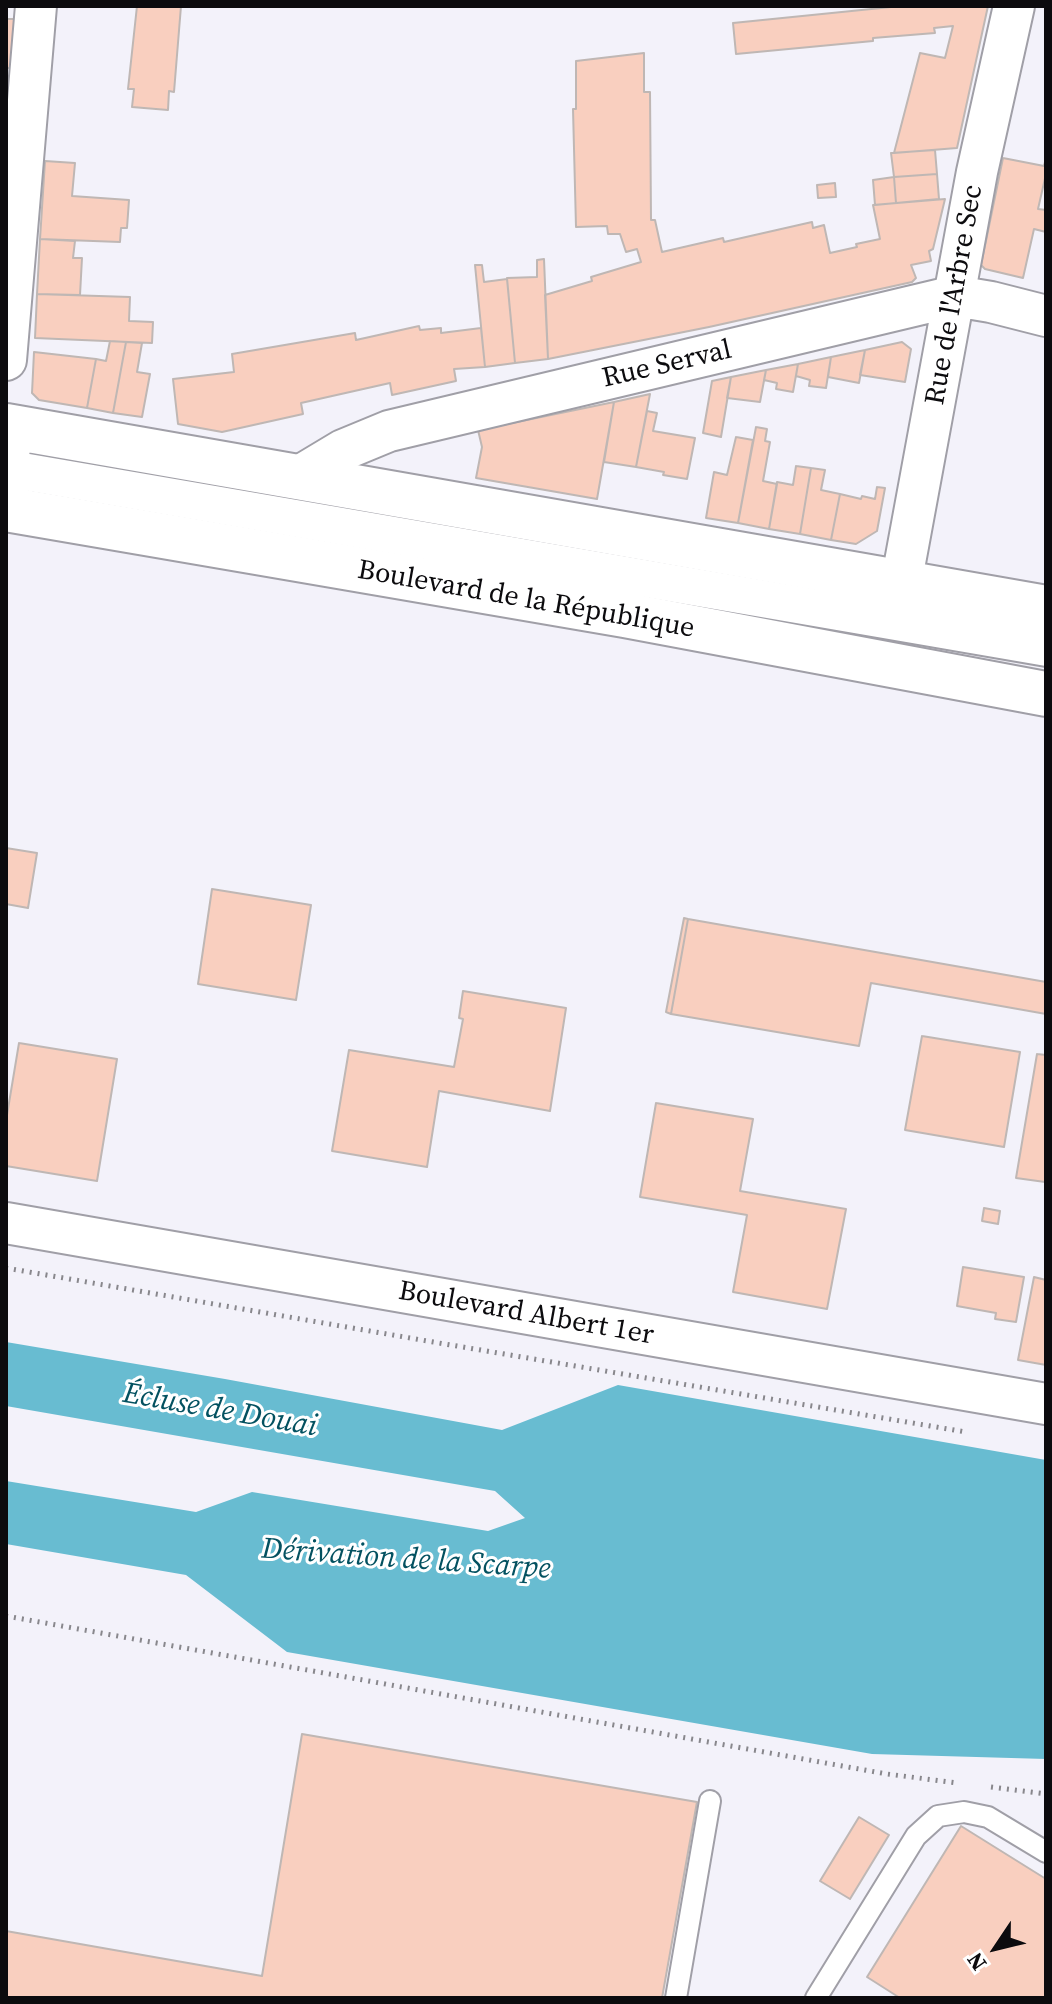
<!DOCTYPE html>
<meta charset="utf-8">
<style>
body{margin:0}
#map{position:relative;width:1052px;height:2004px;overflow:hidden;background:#f3f2fa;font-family:"Source Serif 4",serif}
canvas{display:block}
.frame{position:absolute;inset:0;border:8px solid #0c0b0e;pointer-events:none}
.north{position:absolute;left:956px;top:1908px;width:80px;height:80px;-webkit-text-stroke:6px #fff;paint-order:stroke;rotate:235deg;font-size:22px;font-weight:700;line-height:32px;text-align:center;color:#0c0b0e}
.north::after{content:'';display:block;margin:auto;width:28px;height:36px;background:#0c0b0e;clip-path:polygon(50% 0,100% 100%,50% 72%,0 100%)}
</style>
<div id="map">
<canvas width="1052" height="2004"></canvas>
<div class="frame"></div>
<div class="north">N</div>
</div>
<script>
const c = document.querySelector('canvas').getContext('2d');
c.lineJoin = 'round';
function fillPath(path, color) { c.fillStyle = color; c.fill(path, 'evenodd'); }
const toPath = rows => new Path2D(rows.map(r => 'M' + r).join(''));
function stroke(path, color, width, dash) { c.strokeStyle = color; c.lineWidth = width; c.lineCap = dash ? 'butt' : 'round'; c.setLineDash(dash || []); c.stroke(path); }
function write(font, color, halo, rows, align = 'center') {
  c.font = font + ' "Source Serif 4",serif'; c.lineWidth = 6; c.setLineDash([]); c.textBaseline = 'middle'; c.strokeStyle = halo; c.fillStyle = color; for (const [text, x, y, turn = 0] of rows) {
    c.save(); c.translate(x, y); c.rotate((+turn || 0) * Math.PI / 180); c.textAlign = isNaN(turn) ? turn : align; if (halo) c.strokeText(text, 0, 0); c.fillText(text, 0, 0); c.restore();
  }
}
const water = toPath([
 [6,1342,225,1379,502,1430,618,1385,1046,1460,1046,1759,872,1754,287,1652,186,1575,6,1544,6,1481,196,1512,252,1492,488,1531,525,1518,495,1491,6,1406]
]);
const building = toPath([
 [137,6,181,6,174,92,169,91,168,110,132,107,134,89,128,89,137,6],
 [901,6,988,6,957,148,894,153,920,53,945,58,953,26,934,28,935,33,873,38,873,41,736,54,733,23,901,6],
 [6,19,16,19,11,68,6,68,6,19],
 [644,53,644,92,650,92,651,220,655,220,662,252,723,238,724,242,812,222,813,228,824,225,830,253,857,247,856,244,880,239,873,205,945,199,933,249,929,251,931,261,911,265,916,278,912,282,709,327,548,359,545,295,592,281,591,277,641,262,637,249,626,252,620,234,608,234,607,226,576,227,573,109,576,109,576,61,644,53],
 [935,150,937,174,894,177,891,153,935,150],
 [1003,158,1044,166,1046,158,1046,174,1038,209,1046,210,1046,232,1034,229,1023,278,985,269,981,265,1003,158],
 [45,161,75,163,72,196,129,200,127,228,121,228,120,242,40,239,45,161],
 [937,174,939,199,896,203,894,177,937,174],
 [894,177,896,203,875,205,873,180,894,177],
 [835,183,836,197,818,198,817,185,835,183],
 [40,239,75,241,73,258,82,258,80,295,37,294,40,239],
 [544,259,548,359,515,363,507,278,537,277,537,260,544,259],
 [475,265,482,265,484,282,507,279,515,363,485,367,475,265],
 [37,294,130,297,129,321,153,322,152,343,35,338,37,294],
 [419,326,420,330,441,328,441,333,481,328,485,367,454,369,456,381,392,395,390,383,301,403,303,414,222,432,178,424,173,379,234,372,232,354,355,333,356,340,419,326],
 [110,341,126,342,113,413,87,408,96,359,106,361,110,341],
 [126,342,142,343,137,372,150,374,142,417,113,413,126,342],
 [902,342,911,349,905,382,860,375,865,350,902,342],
 [865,350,859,383,828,377,831,357,865,350],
 [34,352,96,359,87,408,39,400,32,393,34,352],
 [831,357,826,388,809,386,810,380,796,376,798,364,831,357],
 [798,364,793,392,776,389,777,383,764,380,766,370,798,364],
 [766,370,760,402,727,398,731,377,766,370],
 [731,377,721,437,703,433,712,381,731,377],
 [650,394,636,467,604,462,614,402,650,394],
 [614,402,597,499,476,478,482,447,478,430,614,402],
 [647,411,657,413,653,431,695,438,687,479,663,475,664,472,636,467,647,411],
 [756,427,767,429,765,441,770,442,763,481,777,484,769,529,738,523,756,427],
 [736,437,753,440,738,523,706,518,714,472,727,475,736,437],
 [796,466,811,468,800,534,769,529,777,482,793,485,796,466],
 [811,468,825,470,821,490,840,494,831,540,800,534,811,468],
 [877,487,885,488,877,531,856,544,831,540,840,494,861,499,862,496,875,499,877,487],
 [6,848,37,853,28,908,6,904,6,848],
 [212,889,311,905,296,1000,198,984,212,889],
 [684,918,688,919,671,1014,666,1012,684,918],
 [688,919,1046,982,1046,1014,871,983,859,1046,671,1014,688,919],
 [463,991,566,1008,550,1111,439,1091,427,1167,332,1151,349,1050,454,1067,463,1019,459,1018,463,991],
 [922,1036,1020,1052,1004,1147,905,1130,922,1036],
 [19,1043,117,1059,97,1181,6,1166,6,1121,19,1043],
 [1037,1054,1046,1055,1045,1182,1016,1178,1037,1054],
 [656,1103,753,1119,740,1191,846,1209,827,1309,733,1292,747,1215,640,1197,656,1103],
 [984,1208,1000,1211,998,1224,982,1221,984,1208],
 [963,1267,1024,1277,1016,1322,995,1319,996,1313,957,1306,963,1267],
 [1034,1277,1046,1280,1046,1365,1018,1360,1034,1277],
 [302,1734,697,1802,662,1998,6,1998,6,1931,262,1976,302,1734],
 [859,1817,889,1835,850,1899,820,1881,859,1817],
 [961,1826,1046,1879,1046,1998,900,1998,867,1977,961,1826]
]);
const path = toPath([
 [6,1268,439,1343,966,1432],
 [6,1616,887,1774,958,1783],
 [991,1787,1046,1794]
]);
const service = toPath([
 [6,460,1046,639],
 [6,477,1046,656],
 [676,1998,710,1801],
 [816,1998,916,1836,938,1816,964,1812,988,1817,1046,1852]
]);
const minor = toPath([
 [6,360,36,6],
 [298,477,343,450,389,431,955,296,991,302,1046,316],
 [901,584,977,172,1014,6],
 [6,1223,1046,1404]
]);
const secondary = toPath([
 [6,426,1046,608],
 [6,508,8,427],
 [6,509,625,615,1046,694]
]);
const streetNames = [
 ["Rue de l'Arbre Sec",955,295,-80],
 ["Rue Serval",667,365,-13],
 ["Boulevard de la République",526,600,10],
 ["Boulevard Albert 1er",526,1314,10]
];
const waterNames = [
 ["Écluse de Douai",220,1411,10],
 ["Dérivation de la Scarpe",406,1560,4]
];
fillPath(water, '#68bcd1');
fillPath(building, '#f9cfbf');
stroke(building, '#bfb7b4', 2);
stroke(service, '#a09fa7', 24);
stroke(minor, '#a09fa7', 44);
stroke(secondary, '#a09fa7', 48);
stroke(path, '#88878c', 5, [2, 6]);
stroke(service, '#fff', 20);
stroke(minor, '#fff', 40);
stroke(secondary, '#fff', 44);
write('28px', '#0c0b0e', '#fff', streetNames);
write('italic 30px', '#035160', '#fff', waterNames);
</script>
